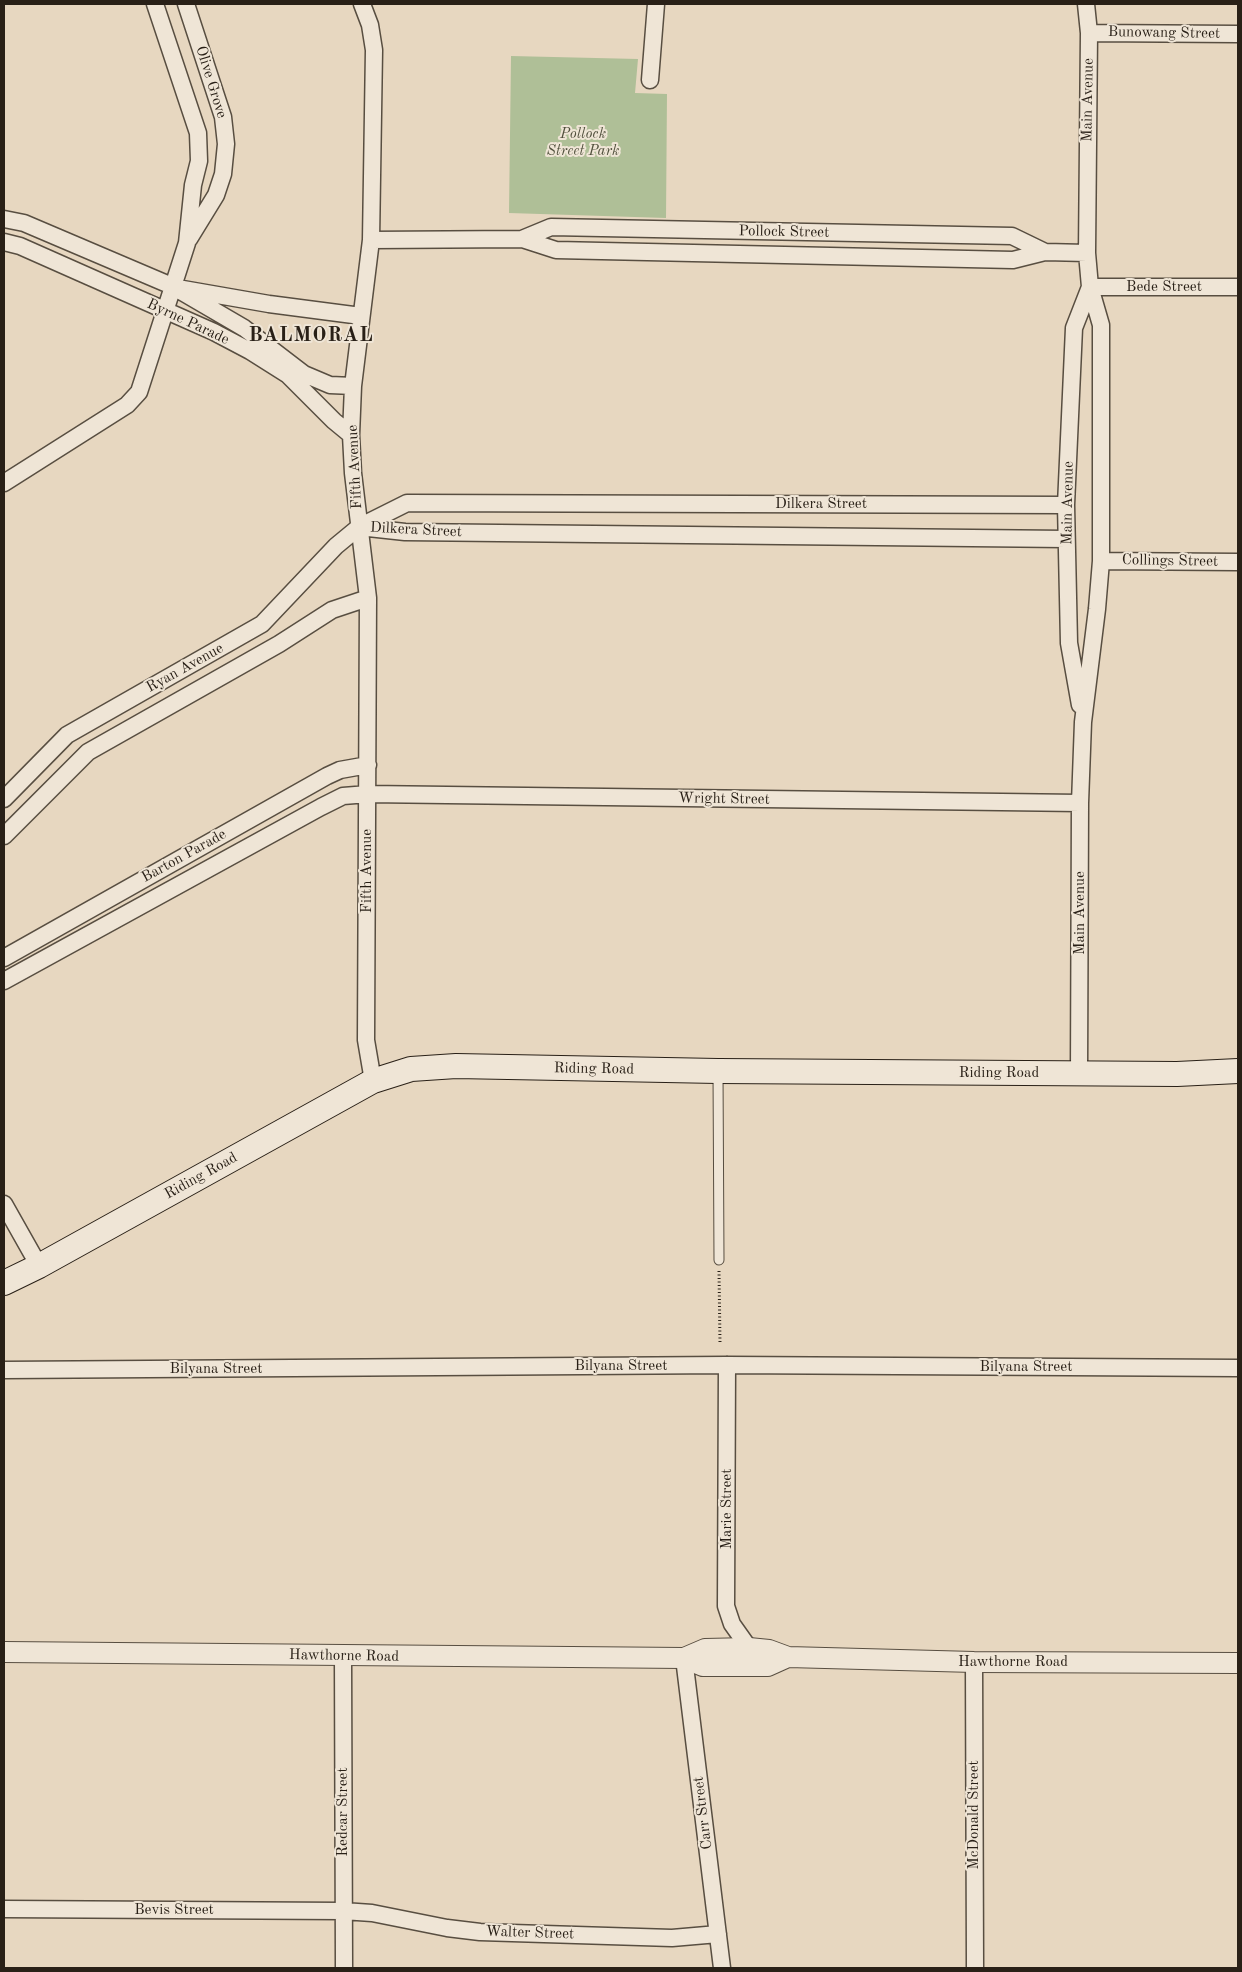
<!DOCTYPE html>
<style>
body{margin:0}
#map{position:relative;width:1242px;height:1972px;overflow:hidden;background:#e7d7c0;font-family:"Old Standard TT",serif}
canvas{display:block}
.frame{position:absolute;inset:0;border:5px solid #292017;pointer-events:none}
</style>
<div id="map">
<canvas width="1242" height="1972"></canvas>
<div class="frame"></div>
</div>
<script>
const c = document.querySelector('canvas').getContext('2d');
c.lineJoin = 'round';
function fillPath(path, color) { c.fillStyle = color; c.fill(path, 'evenodd'); }
const toPath = rows => new Path2D(rows.map(r => 'M' + r).join(''));
function stroke(path, color, width, dash) { c.strokeStyle = color; c.lineWidth = width; c.lineCap = dash ? 'butt' : 'round'; c.setLineDash(dash || []); c.stroke(path); }
function write(font, color, halo, rows, align = 'center') {
  c.font = font + ' "Old Standard TT",serif'; c.lineWidth = 4; c.setLineDash([]); c.textBaseline = 'middle'; c.strokeStyle = halo; c.fillStyle = color; for (const [text, x, y, turn = 0] of rows) {
    c.save(); c.translate(x, y); c.rotate((+turn || 0) * Math.PI / 180); c.textAlign = isNaN(turn) ? turn : align; if (halo) c.strokeText(text, 0, 0); c.fillText(text, 0, 0); c.restore();
  }
}
const green = toPath([
 [511,56,638,59,635,93,667,94,666,218,509,213]
]);
const path = toPath([
 [719,1271,720,1343]
]);
const service = toPath([
 [718,1071,719,1260]
]);
const minor = toPath([
 [186,4,223,117,226,144,223,174,216,195,189,239],
 [362,4,370,25,374,50,371,240,353,386,351,435,353,473,368,598,366,1040,373,1081],
 [1089,33,1238,34],
 [650,80,656,4],
 [4,219,24,223,172,286,244,328,304,374,330,385,353,386],
 [522,239,551,227,1012,236,1045,252],
 [371,240,522,239,556,250,1013,260,1045,252,1087,253],
 [4,242,20,246,214,332,250,351,288,375,334,421,351,435],
 [1090,287,1238,287],
 [183,289,269,304,361,316],
 [4,483,127,405,139,392,187,243,193,185,199,161,198,133,155,4],
 [359,527,405,532,1066,539],
 [1101,561,1238,562],
 [1080,705,1069,643,1066,505,1074,328,1090,287],
 [4,799,67,735,262,624,336,546,359,527,407,503,1066,505],
 [4,836,88,752,279,644,332,610,368,598],
 [4,958,327,776,340,770,368,765],
 [4,981,321,807,343,796,368,794,1080,803],
 [1079,1074,1080,803,1083,722,1097,609,1101,561,1101,325,1090,287,1087,253,1089,33,1086,4],
 [4,1204,39,1266],
 [727,1365,726,1606,732,1624,749,1648],
 [4,1370,727,1365,1238,1368],
 [343,1656,344,1968],
 [684,1658,722,1968],
 [974,1662,975,1968],
 [4,1909,343,1911,372,1913,447,1928,480,1932,672,1938,718,1934]
]);
const tertiary = toPath([
 [4,1652,684,1658,703,1666,768,1666,788,1657],
 [684,1658,705,1649,749,1648,769,1650,788,1657,974,1662,1238,1663]
]);
const secondary = toPath([
 [4,1283,39,1266,373,1081,411,1069,456,1066,718,1071,1177,1074,1238,1071]
]);
const streetNames = [
 ["Bunowang Street",1164,33,1],
 ["Olive Grove",211,82,73],
 ["Main Avenue",1088,100,-89],
 ["Pollock Street",784,232,1],
 ["Bede Street",1164,287],
 ["Byrne Parade",188,322,25],
 ["Fifth Avenue",355,467,-93],
 ["Main Avenue",1068,503,-89],
 ["Dilkera Street",821,504],
 ["Dilkera Street",416,530,3],
 ["Collings Street",1170,561,1],
 ["Ryan Avenue",185,668,-29],
 ["Wright Street",724,799,1],
 ["Barton Parade",184,856,-29],
 ["Fifth Avenue",367,871,-90],
 ["Main Avenue",1080,913,-90],
 ["Riding Road",594,1069,1],
 ["Riding Road",999,1073],
 ["Riding Road",201,1176,-29],
 ["Bilyana Street",621,1366],
 ["Bilyana Street",1026,1367],
 ["Bilyana Street",216,1369],
 ["Marie Street",727,1509,-90],
 ["Hawthorne Road",344,1656,1],
 ["Hawthorne Road",1013,1662],
 ["Redcar Street",343,1812,-90],
 ["Carr Street",703,1813,-97],
 ["McDonald Street",974,1815,-90],
 ["Bevis Street",174,1910],
 ["Walter Street",530,1933,2]
];
const parkNames = [
 ["Pollock",583,134],
 ["Street Park",583,151]
];
const districtNames = [
 ["BALMORAL",311,336]
];
fillPath(green, '#afbf97');
stroke(service, '#584e41', 11);
stroke(minor, '#584e41', 19);
stroke(tertiary, '#584e41', 22);
stroke(secondary, '#292017', 26);
stroke(path, '#292017', 3, [1, 2.5]);
stroke(service, '#efe5d6', 9);
stroke(minor, '#efe5d6', 16);
stroke(tertiary, '#efe5d6', 20);
stroke(secondary, '#efe5d6', 24);
write('15px', '#292017', '#efe5d6', streetNames);
write('italic 15px', '#51503d', '#efe5d6', parkNames);
c.letterSpacing = '1px';
write('bold 20px', '#292017', '#efe5d6', districtNames);
c.letterSpacing = '0px';
</script>
